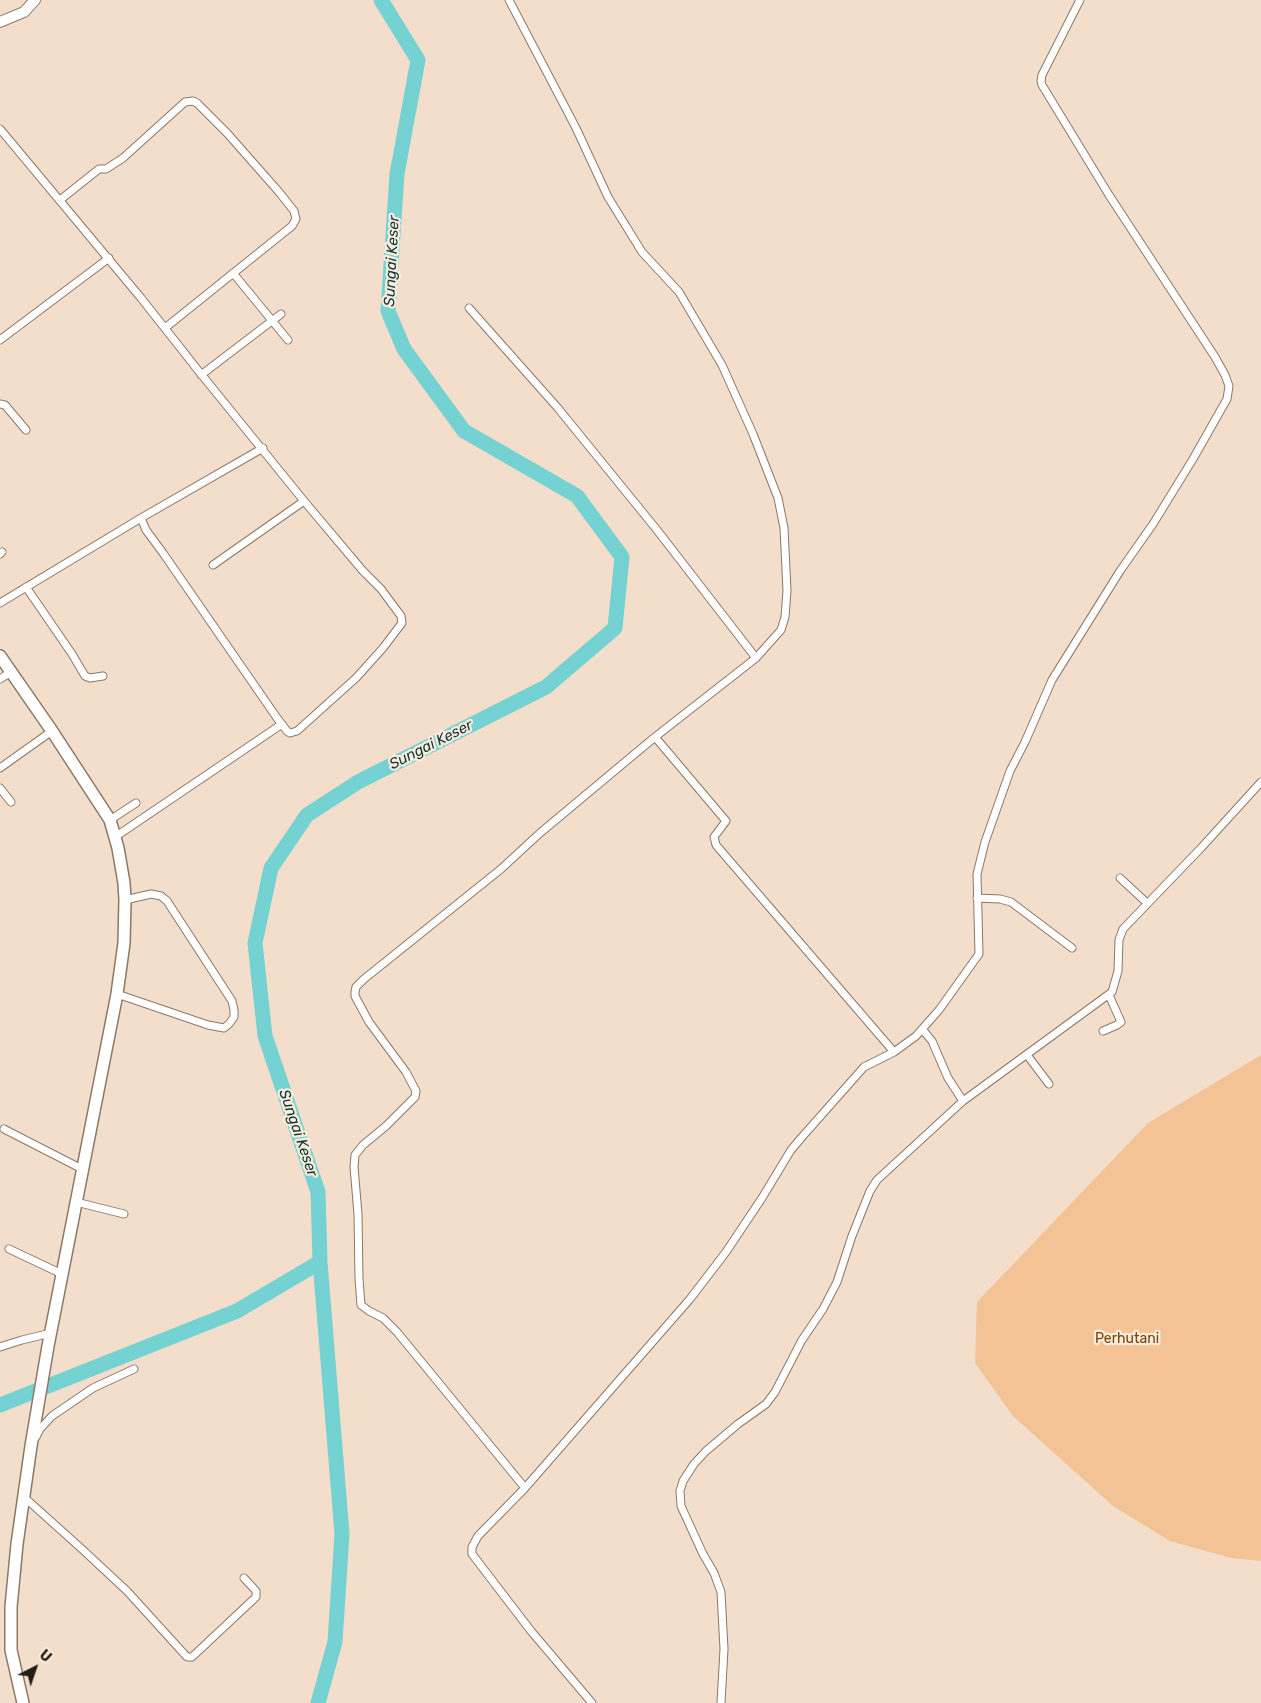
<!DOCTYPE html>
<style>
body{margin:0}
#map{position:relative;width:1261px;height:1703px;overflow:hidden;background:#f3decb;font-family:Rubik,sans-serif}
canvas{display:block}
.north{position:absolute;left:10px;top:1643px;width:50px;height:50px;-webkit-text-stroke:4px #fdecdd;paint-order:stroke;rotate:41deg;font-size:14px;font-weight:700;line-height:20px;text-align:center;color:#241d16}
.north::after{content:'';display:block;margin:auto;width:18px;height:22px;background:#241d16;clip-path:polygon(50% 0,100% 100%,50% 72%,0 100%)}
</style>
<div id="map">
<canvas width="1261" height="1703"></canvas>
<div class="north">U</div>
</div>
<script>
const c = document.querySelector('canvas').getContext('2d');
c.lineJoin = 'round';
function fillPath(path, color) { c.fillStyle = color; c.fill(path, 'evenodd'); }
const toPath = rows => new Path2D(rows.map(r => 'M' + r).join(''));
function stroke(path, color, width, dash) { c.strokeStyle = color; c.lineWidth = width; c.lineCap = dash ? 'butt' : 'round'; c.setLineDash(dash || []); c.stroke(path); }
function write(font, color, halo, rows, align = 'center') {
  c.font = font + ' Rubik,sans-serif'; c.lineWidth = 4.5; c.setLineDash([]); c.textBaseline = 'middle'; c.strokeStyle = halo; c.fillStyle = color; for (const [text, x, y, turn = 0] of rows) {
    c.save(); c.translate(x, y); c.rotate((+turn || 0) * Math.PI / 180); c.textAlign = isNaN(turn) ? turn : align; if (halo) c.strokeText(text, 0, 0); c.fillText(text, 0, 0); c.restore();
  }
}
const green = toPath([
 [1261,1055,1261,1561,1231,1558,1170,1541,1113,1506,1013,1416,975,1363,977,1302,1148,1123]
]);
const river = toPath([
 [0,1405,237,1311,320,1262,318,1192,265,1036,255,943,271,868,307,815,358,782,546,687,615,628,622,557,577,496,464,431,404,349,388,311,397,174,418,60,381,0],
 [318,1703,335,1642,342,1534,320,1262]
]);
const minor = toPath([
 [509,0,576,128,608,197,642,252,679,292,722,365,753,434,778,498,784,528,787,591,785,617,781,630,756,658,655,737,540,833,501,869,364,979,356,987,355,992,355,996,369,1022,406,1072,416,1091,415,1097,386,1126,363,1145,355,1155,354,1167,358,1214,359,1279,361,1305,369,1311,383,1318,397,1332,525,1488,478,1536,472,1547,472,1554,531,1631,592,1703],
 [0,129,141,298,197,369,304,501,363,571,381,589,401,616,402,623,383,648,356,678,297,731,290,733,287,731,277,718,163,553,146,530,141,518],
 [60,200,99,169,106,169,123,158,185,102,193,101,197,103,227,133,279,192,294,211,296,219,292,226,165,328],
 [233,273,288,340],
 [469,308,557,407,657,530,756,658],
 [0,340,109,258],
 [201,375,281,314],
 [0,404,5,405,26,430],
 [0,554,2,552],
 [213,565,304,501],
 [26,587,72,654,85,676,90,678,103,676],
 [0,603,141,518,263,448],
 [0,679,11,672],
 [655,737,726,821,714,837,716,845,894,1052],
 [0,768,52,731],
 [0,788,11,802],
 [110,820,136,803],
 [115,837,282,724],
 [1120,878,1147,903],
 [977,898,1000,899,1011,902,1072,948],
 [117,994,208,1025,224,1028,229,1024,234,1017,234,1010,232,1001,167,901,161,896,151,894,125,900],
 [922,1029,932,1041,948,1078,963,1101],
 [1103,1031,1117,1025,1121,1022,1109,995],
 [1027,1055,1049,1084],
 [4,1129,82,1169],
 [76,1202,124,1214],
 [9,1249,62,1274],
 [0,1347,22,1340,51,1333],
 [36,1437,40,1429,52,1416,93,1388,134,1369],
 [525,1488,690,1299,726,1252,762,1198,791,1150,802,1137,864,1067,894,1052,916,1036,939,1010,979,954,977,874,985,842,1010,771,1025,742,1052,680,1120,571,1153,524,1193,459,1227,399,1229,386,1225,375,1215,357,1109,195,1042,85,1041,81,1042,75,1080,0],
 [24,1497,83,1550,127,1591,187,1657,192,1657,256,1597,256,1591,244,1578],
 [721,1703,724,1649,721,1592,714,1573,703,1554,681,1506,680,1491,683,1481,694,1464,706,1451,738,1424,766,1404,775,1392,802,1340,823,1309,837,1282,852,1236,870,1191,877,1180,963,1101,1112,992,1118,971,1119,940,1123,929,1201,848,1261,782]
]);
const secondary = toPath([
 [0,22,24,12,35,0]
]);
const trunk = toPath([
 [0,656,52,731,110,820,118,848,124,883,125,900,124,943,117,994,48,1346,31,1446,17,1544,11,1607,11,1650,23,1703]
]);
const parkNames = [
 ["Perhutani",1127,1339]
];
const waterNames = [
 ["Sungai Keser",392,261,-87],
 ["Sungai Keser",431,745,-27],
 ["Sungai Keser",298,1133,71]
];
fillPath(green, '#f3c396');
stroke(river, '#74d2d3', 15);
stroke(minor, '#8b7866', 9);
stroke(secondary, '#8b7866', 12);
stroke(trunk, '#8b7866', 14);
stroke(minor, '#fff', 7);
stroke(secondary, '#fff', 10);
stroke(trunk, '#fff', 11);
write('14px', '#734201', '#fdecdd', parkNames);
write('italic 15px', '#0b393a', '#fdecdd', waterNames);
</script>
